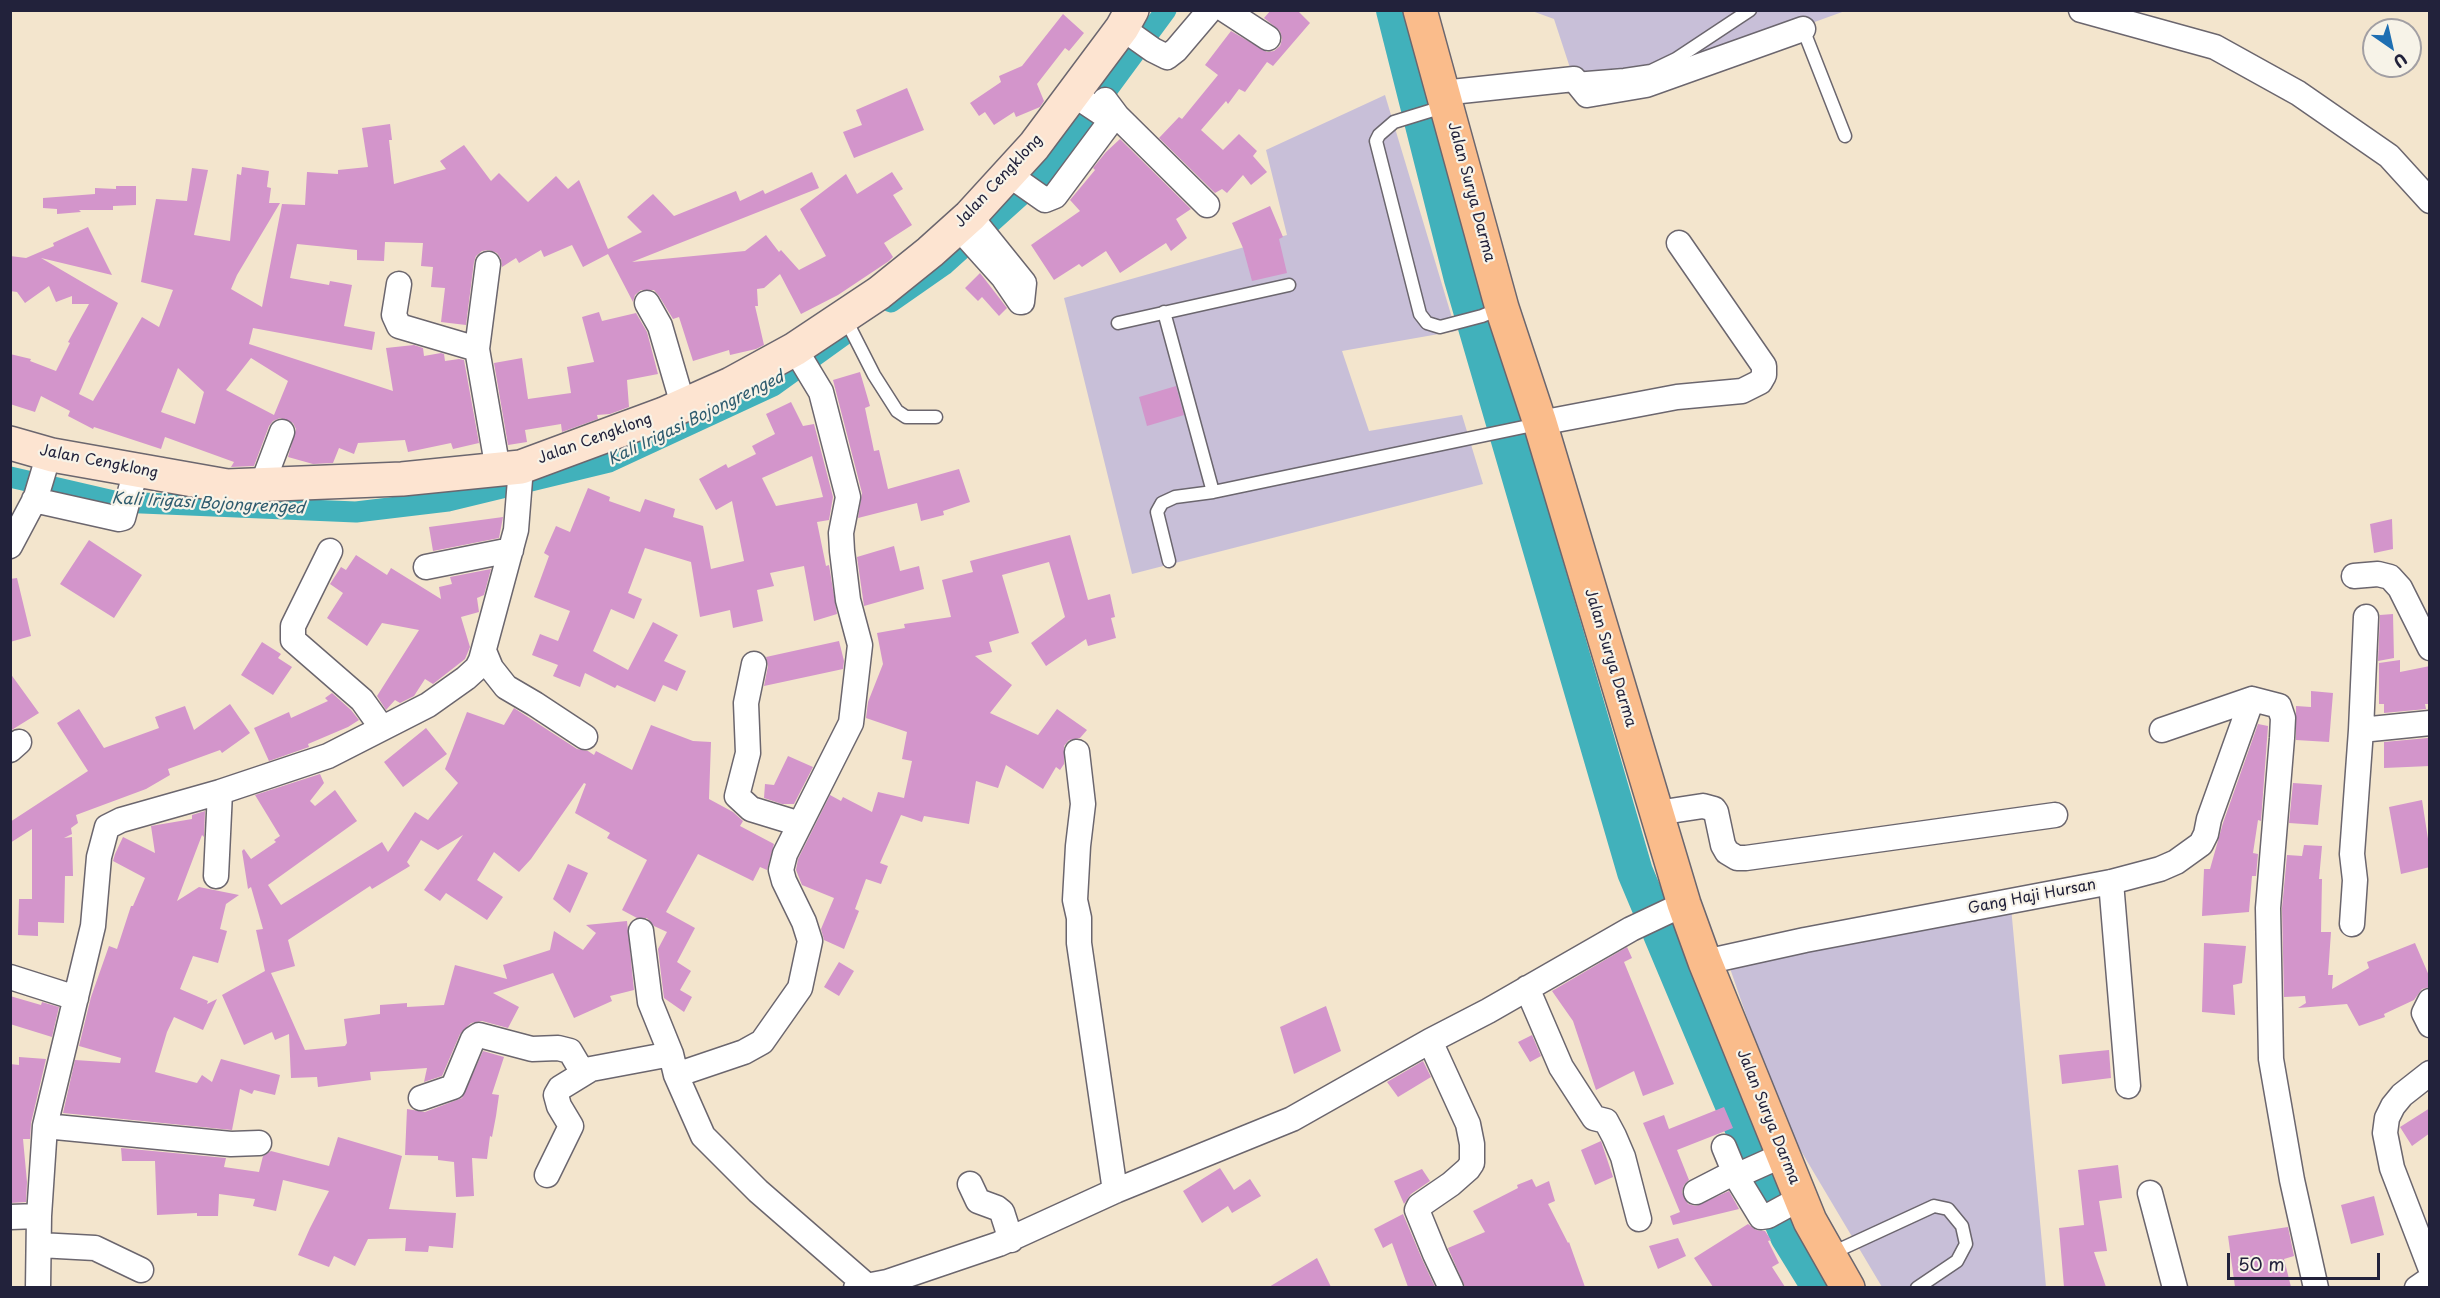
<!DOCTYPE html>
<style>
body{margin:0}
#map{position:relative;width:2440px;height:1298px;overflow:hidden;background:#f3e5cd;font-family:"Playpen Sans",sans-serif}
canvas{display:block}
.frame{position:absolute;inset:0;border:12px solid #22223b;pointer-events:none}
.north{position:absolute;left:2362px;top:18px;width:60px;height:60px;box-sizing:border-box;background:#f7f3e8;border:2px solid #a29fa3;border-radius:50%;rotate:146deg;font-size:16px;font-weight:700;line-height:24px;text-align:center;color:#22223b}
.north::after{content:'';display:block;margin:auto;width:21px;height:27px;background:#1f6fb2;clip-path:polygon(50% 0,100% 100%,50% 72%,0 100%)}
.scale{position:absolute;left:2227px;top:1253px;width:153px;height:27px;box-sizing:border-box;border:3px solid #22223b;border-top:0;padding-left:8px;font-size:18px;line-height:21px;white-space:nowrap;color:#22223b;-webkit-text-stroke:4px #f7f3e8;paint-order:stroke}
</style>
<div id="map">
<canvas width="2440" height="1298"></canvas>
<div class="frame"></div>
<div class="north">U</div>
<div class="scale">50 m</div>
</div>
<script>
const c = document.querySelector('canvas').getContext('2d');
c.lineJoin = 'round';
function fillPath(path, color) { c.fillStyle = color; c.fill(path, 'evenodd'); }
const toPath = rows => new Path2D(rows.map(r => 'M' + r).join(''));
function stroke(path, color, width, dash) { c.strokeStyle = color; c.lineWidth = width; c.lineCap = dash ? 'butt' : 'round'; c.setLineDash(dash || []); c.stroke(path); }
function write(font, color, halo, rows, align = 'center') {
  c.font = font + ' "Playpen Sans",sans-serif'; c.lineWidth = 4.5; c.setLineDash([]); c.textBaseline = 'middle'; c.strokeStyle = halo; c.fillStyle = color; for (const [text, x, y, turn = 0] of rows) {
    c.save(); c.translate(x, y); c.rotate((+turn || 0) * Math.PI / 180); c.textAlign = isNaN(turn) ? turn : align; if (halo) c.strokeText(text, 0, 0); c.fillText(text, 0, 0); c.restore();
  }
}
const industrial = toPath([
 [1532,11,1845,11,1585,105,1575,83,1554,19],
 [1385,95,1456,331,1342,351,1369,431,1462,415,1483,484,1132,574,1064,298,1287,235,1266,150],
 [2010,896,2046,1287,1882,1287,1782,1119,1724,951]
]);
const canal = toPath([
 [891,302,944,265,1046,173,1166,10],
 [10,477,118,502,356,512,448,501,609,462,773,386,848,332]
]);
const river = toPath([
 [1394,10,1462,279,1635,872,1788,1236,1820,1288]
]);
const building = toPath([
 [1271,10,1297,10,1310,23,1273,66,1267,62,1245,92,1239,89,1228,104,1226,101,1201,130,1223,150,1239,134,1257,151,1253,156,1267,172,1251,185,1243,175,1227,193,1222,189,1215,193,1159,138,1179,117,1182,119,1218,75,1205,65,1231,31,1267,52,1274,51,1280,46,1282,39,1280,31,1264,18],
 [1063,14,1084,33,1069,51,1065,48,1037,84,1044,101,1040,107,1016,117,1014,112,994,125,985,112,979,116,970,103,1001,82,999,76,1022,66],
 [907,88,924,130,854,158,843,132,862,125,856,110],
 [390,124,392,140,389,140,394,184,446,169,440,161,464,145,491,181,499,173,528,202,556,176,568,189,579,180,608,249,642,232,627,217,653,194,674,216,736,191,740,201,763,190,765,194,812,172,819,188,632,262,745,251,766,235,779,252,781,250,799,270,826,256,800,209,846,174,857,194,892,172,903,189,893,195,912,225,884,243,893,257,889,261,838,295,801,314,780,274,764,288,757,289,758,306,755,306,764,345,756,349,730,355,729,350,693,361,679,317,673,319,659,296,654,290,641,290,635,295,633,302,608,254,583,267,572,245,544,257,541,250,519,263,516,258,502,267,501,259,497,253,489,250,482,251,476,256,474,262,466,325,441,322,445,288,431,287,433,267,421,266,423,243,385,242,384,261,357,260,357,250,297,244,290,278,329,285,330,281,352,285,344,326,375,332,372,350,253,328,249,344,393,391,386,348,414,345,423,348,424,356,441,353,444,354,445,361,459,359,464,360,479,443,453,449,451,443,408,452,405,440,358,443,354,454,339,448,333,463,313,464,288,457,296,429,293,423,280,418,273,421,269,426,254,466,231,467,234,462,165,437,161,449,94,427,93,429,68,416,70,411,41,396,35,412,10,404,10,354,31,359,30,361,56,371,70,343,68,342,89,304,72,304,72,296,56,302,49,286,25,303,17,292,10,291,10,256,26,258,54,246,53,243,88,227,112,275,41,258,118,303,79,394,93,401,142,317,159,327,173,290,141,282,156,199,187,201,192,168,208,170,194,235,230,241,237,174,241,175,242,167,269,171,267,187,271,188,269,203,280,203,237,275,231,289,262,307,282,204,305,205,307,172,338,174,338,170,368,167,362,128],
 [251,358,288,381,274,415,226,390],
 [178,368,204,392,195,424,161,412],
 [1120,139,1191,209,1176,219,1187,238,1171,251,1166,243,1120,273,1106,251,1082,267,1079,264,1054,280,1031,245,1080,211,1070,200,1095,170,1093,168,1106,152],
 [116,186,136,186,136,205,113,206,113,210,79,210,81,212,57,214,57,209,43,208,43,198,95,194,95,188,116,189],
 [1270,206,1283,237,1279,239,1287,273,1252,281,1243,248,1232,223],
 [980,273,1007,308,999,316,982,297,978,301,965,288],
 [599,312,602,321,636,313,647,332,658,374,627,380,629,407,610,414,597,415,598,419,562,432,561,424,525,430,527,442,508,445,494,363,522,358,528,399,571,393,567,367,594,362,582,317],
 [860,372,870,406,865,408,874,451,879,450,888,489,959,469,970,502,943,511,944,515,921,521,917,503,858,518,862,493,833,380],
 [1176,386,1184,415,1147,426,1139,397],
 [791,402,803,426,814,424,833,497,829,520,817,522,826,566,829,565,837,614,814,621,804,566,770,573,774,586,757,590,763,621,733,628,730,610,700,617,691,562,645,548,628,593,642,599,634,619,611,609,593,651,628,670,653,622,678,635,664,661,686,671,677,691,663,685,655,702,617,685,615,688,585,673,580,687,553,676,558,665,532,655,540,634,558,641,570,611,534,597,549,556,544,553,556,526,570,532,588,488,610,497,609,501,640,512,645,499,675,509,673,517,703,526,711,569,744,561,732,501,716,510,699,479,726,464,728,468,756,454,752,446,775,434,766,414],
 [812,456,823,497,776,506,762,478],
 [503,517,499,538,433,551,429,527],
 [2392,519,2393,549,2374,553,2370,524],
 [1070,535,1088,600,1110,594,1115,617,1111,618,1116,638,1088,646,1086,639,1046,666,1031,643,1065,617,1049,562,1002,575,1019,633,989,642,992,652,975,656,1012,685,990,713,1038,735,1057,709,1087,730,1080,738,1069,740,1064,746,1064,764,1060,770,1056,767,1043,789,1006,765,998,788,976,781,969,824,924,816,922,822,901,815,880,863,888,866,881,884,866,879,855,909,859,911,844,949,824,940,821,929,834,898,802,885,796,870,798,859,830,795,841,801,843,797,872,812,878,792,904,798,912,761,902,759,907,732,866,718,868,702,883,664,877,633,905,628,904,624,951,617,942,580,973,572,970,561],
 [89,540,142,575,114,618,60,584],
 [894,546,900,571,919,566,924,589,864,606,857,557],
 [356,555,387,575,391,568,441,599,439,587,452,584,450,577,491,569,484,595,477,598,479,612,461,617,470,647,465,659,433,684,425,679,414,696,400,703,395,700,386,710,377,696,419,630,382,623,367,646,327,618,343,593,330,584,341,567,346,570],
 [17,578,31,636,10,642,10,579],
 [2393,614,2394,658,2378,661,2380,615],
 [839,641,844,661,843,669,764,686,768,666,766,657],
 [262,642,281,654,278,658,292,667,273,695,241,675],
 [2400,660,2400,672,2430,666,2430,704,2425,704,2426,709,2384,713,2384,704,2379,704,2379,663],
 [10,673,39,713,10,731],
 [2311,691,2333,693,2329,742,2296,740,2296,706,2311,707],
 [332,693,351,710,359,720,348,727,308,744,309,747,269,761,254,728,289,712,291,718,328,701,325,698],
 [230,704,250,733,222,753,220,750,168,769,170,775,146,789,76,815,78,823,71,828,72,834,64,838,72,837,73,876,65,876,64,923,38,922,38,936,18,935,19,899,32,899,32,829,10,843,10,822,88,771,57,723,79,709,104,748,159,728,155,717,185,706,194,730],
 [514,708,577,749,588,751,594,755,596,751,632,770,651,725,693,741,711,742,709,799,733,812,743,821,740,826,774,844,767,870,760,867,753,881,698,854,666,912,695,928,677,962,691,971,680,990,692,997,684,1012,664,998,658,949,667,932,654,926,647,918,637,918,622,910,647,860,607,838,610,833,575,813,586,784,584,783,531,859,519,872,494,852,477,880,503,897,487,920,446,893,440,901,424,890,463,835,438,850,421,840,407,862,410,866,372,889,370,886,288,940,295,966,271,973,305,1050,345,1046,347,1043,344,1019,380,1014,380,1005,407,1003,407,1007,444,1005,455,965,507,979,503,965,550,950,554,931,583,950,596,933,586,925,627,921,634,990,610,996,612,1001,574,1018,553,973,493,993,519,1007,508,1028,482,1021,471,1023,460,1034,442,1076,424,1082,427,1068,370,1072,371,1080,318,1087,317,1077,291,1078,289,1034,275,1040,272,1032,244,1045,222,995,265,971,256,930,263,929,251,887,248,889,242,851,244,849,251,859,276,842,274,840,280,836,255,795,320,774,324,783,310,801,315,806,335,790,357,821,268,885,281,905,382,842,388,852,415,812,428,820,458,783,445,769,467,712,504,725],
 [2258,724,2268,726,2261,821,2258,820,2253,853,2258,854,2256,876,2252,876,2249,912,2202,916,2204,869,2210,869,2223,823],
 [426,728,447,754,403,787,384,762],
 [2428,738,2430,766,2384,768,2384,742],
 [788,756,813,767,794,804,782,804,764,798,765,784,774,785],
 [2293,783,2322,785,2318,825,2289,823],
 [2422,800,2430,852,2430,867,2401,874,2389,807],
 [205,811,204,837,202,835,177,901,199,887,239,895,226,904,220,929,227,931,218,963,193,956,180,989,208,1001,207,1004,217,999,203,1030,174,1017,167,1032,155,1072,197,1083,202,1075,212,1082,221,1059,280,1075,275,1095,254,1090,252,1094,240,1089,232,1130,63,1113,75,1060,120,1063,121,1058,79,1046,91,997,109,946,117,949,131,906,133,906,145,878,113,861,115,854,123,837,155,853,151,826,192,819,192,815],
 [2304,845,2322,846,2319,879,2322,879,2321,932,2331,932,2328,975,2333,975,2332,989,2369,968,2367,962,2415,943,2430,978,2430,987,2422,989,2414,1000,2384,1014,2385,1017,2359,1026,2347,1004,2298,1008,2306,1003,2305,996,2284,997,2282,908,2287,855,2302,856],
 [568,864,588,873,570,913,553,899],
 [2204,943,2246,946,2242,983,2233,985,2235,1015,2202,1012],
 [1627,947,1632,958,1624,962,1674,1084,1643,1096,1634,1071,1596,1090,1573,1021,1552,991],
 [839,962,854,971,839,996,824,987],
 [10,996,41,1005,42,1002,59,1007,52,1037,10,1024],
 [1326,1006,1341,1051,1294,1074,1280,1027],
 [1532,1035,1541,1056,1530,1062,1518,1042],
 [2109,1050,2111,1078,2062,1084,2059,1055],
 [483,1051,504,1057,492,1094,499,1095,496,1116,492,1137,490,1136,487,1159,472,1158,474,1196,456,1197,454,1162,438,1160,438,1156,405,1155,407,1109,425,1112,462,1098],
 [19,1057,46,1059,31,1123,30,1139,23,1139,27,1182,26,1202,10,1203,10,1064,19,1065],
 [1423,1061,1431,1077,1398,1097,1387,1082],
 [1724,1107,1733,1128,1677,1150,1689,1180,1684,1185,1682,1192,1688,1204,1696,1206,1729,1191,1739,1209,1673,1225,1670,1216,1680,1212,1643,1123,1664,1115,1669,1129],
 [2430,1108,2430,1133,2412,1146,2400,1127],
 [338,1137,402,1156,389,1209,456,1213,453,1248,429,1246,428,1252,405,1251,406,1238,368,1239,355,1266,334,1256,329,1267,298,1255,310,1228,329,1191,283,1180,276,1211,253,1206,255,1199,219,1194,218,1216,197,1216,197,1213,157,1215,155,1161,122,1161,121,1148,226,1158,224,1167,259,1172,263,1156,271,1151,329,1166],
 [1601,1141,1613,1177,1595,1185,1581,1150],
 [2118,1165,2122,1198,2099,1201,2107,1251,2094,1252,2106,1287,2064,1287,2059,1228,2084,1225,2078,1170],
 [1220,1168,1234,1190,1250,1179,1261,1196,1232,1213,1228,1206,1202,1223,1183,1191],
 [1422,1169,1430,1181,1411,1194,1404,1204,1394,1181],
 [1532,1179,1536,1187,1549,1181,1555,1201,1548,1204,1568,1243,1569,1242,1585,1287,1465,1287,1448,1248,1485,1232,1473,1211,1518,1188,1517,1185],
 [2374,1196,2384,1235,2351,1244,2341,1205],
 [1403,1214,1422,1259,1435,1287,1408,1287,1392,1243,1383,1248,1374,1229],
 [1748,1224,1756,1230,1765,1231,1771,1240,1768,1241,1779,1263,1772,1267,1785,1287,1713,1287,1694,1258],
 [2288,1227,2294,1256,2284,1259,2291,1287,2235,1287,2228,1236],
 [1678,1238,1686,1256,1658,1269,1649,1246],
 [1317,1258,1331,1287,1269,1287]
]);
const lane = toPath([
 [1803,29,1845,136],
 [1574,79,1624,75,1651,71,1676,59,1750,10],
 [1446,106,1394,122,1379,135,1376,141,1420,314,1427,323,1440,327,1482,316,1501,308],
 [1164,312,1213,492],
 [845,318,874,375,897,411,906,417,936,417],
 [1118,323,1289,285],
 [1169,561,1157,512,1162,503,1175,497,1213,492,1538,424],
 [1830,1254,1934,1206,1948,1209,1962,1226,1966,1244,1957,1261,1917,1288]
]);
const street = toPath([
 [1225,10,1268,38],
 [2081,10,2215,47,2298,93,2389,156,2430,201],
 [1122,28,1153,50,1167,57,1176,50,1210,10],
 [1442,93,1574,79,1587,95,1646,85,1803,29],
 [1105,100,1117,116,1207,205],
 [1008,174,1045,200,1055,196,1110,122,1109,118,1073,94],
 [958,227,1003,277,1020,302,1022,302,1024,283,970,216],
 [488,264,477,349,498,470],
 [399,284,394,315,399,326,477,349],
 [647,303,660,326,683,405],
 [1540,423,1677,397,1742,391,1760,382,1764,375,1764,366,1679,243],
 [262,485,282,432],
 [34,500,119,519,123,518,136,470],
 [10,546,36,497,45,467,52,455],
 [330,551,293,626,293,640,362,700,382,728],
 [426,567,511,550],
 [2354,576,2378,574,2390,577,2400,588,2430,648],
 [484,651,491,668,506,687,535,704,585,737],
 [754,664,746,703,748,753,737,796,751,809,800,824],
 [2162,730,2252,699,2279,706,2283,718,2282,738,2268,908,2271,1059,2292,1180,2316,1288],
 [2361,730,2366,617],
 [10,750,19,742],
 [1077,752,1083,804,1078,846,1075,900,1079,918,1079,943,1115,1191],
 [1657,813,1703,806,1714,809,1716,812,1723,845,1727,852,1737,858,1746,858,2055,815],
 [216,876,220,792],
 [2111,882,2128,1086],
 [2352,924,2355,880,2352,854,2361,730,2430,723],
 [641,931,650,1002,671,1054,676,1075,703,1136,758,1191,866,1285],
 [1705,962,1805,940,2111,882,2160,869,2176,862,2201,844,2206,834,2209,819,2252,699],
 [10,977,76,998],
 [1527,988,1561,1067,1594,1118,1606,1121,1614,1136,1623,1157,1639,1219],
 [2430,1001,2424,1013,2430,1025],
 [1430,1041,1468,1124,1472,1144,1472,1163,1468,1169,1451,1184,1419,1206,1417,1210,1435,1254,1451,1288],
 [2430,1073,2402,1095,2393,1106,2387,1118,2385,1133,2392,1168,2430,1267],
 [676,1075,744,1052,762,1042,800,988,810,941,804,922,784,881,781,870,785,854,851,723,860,645,848,600,842,551,841,533,848,497,821,392,795,349],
 [421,1098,453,1087,473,1039,479,1035,532,1049,558,1048,570,1051,583,1073],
 [45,1126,231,1144,259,1143],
 [1724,1147,1736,1176,1783,1155],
 [547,1175,571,1126,559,1106,556,1095,560,1088,591,1069,671,1054],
 [1736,1176,1761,1217,1768,1216,1801,1198],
 [970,1184,978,1201,997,1208,1002,1212,1011,1240],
 [1696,1192,1733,1173],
 [2150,1193,2175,1288],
 [10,1217,39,1216],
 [39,1245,95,1248,141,1270],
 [38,1288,39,1216,45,1126,93,926,99,857,107,827,121,820,220,792,328,756,428,705,466,678,477,668,481,660,516,530,521,467],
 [856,1288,887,1282,999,1244,1115,1191,1292,1119,1430,1041,1488,1011,1631,929,1684,904],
 [2417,1288,2430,1279]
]);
const secondary = toPath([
 [10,443,52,455,227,486,402,479,521,467,664,414,731,384,795,349,879,293,930,252,970,216,1034,146,1122,28,1132,10]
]);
const primary = toPath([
 [1420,10,1502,308,1540,423,1684,904,1705,962,1810,1221,1848,1288]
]);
const streetNames = [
 ["Jalan Cengklong",999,181,-47],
 ["Jalan Surya Darma",1471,192,75],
 ["Jalan Cengklong",595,439,-20],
 ["Jalan Cengklong",99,462,11],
 ["Jalan Surya Darma",1610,658,73],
 ["Gang Haji Hursan",2032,897,-11],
 ["Jalan Surya Darma",1768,1117,68]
];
const waterNames = [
 ["Kali Irigasi Bojongrenged",696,419,-26],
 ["Kali Irigasi Bojongrenged",208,504,3]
];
fillPath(industrial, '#c8bfd8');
stroke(canal, '#41b1bb', 21);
stroke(river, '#41b1bb', 36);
fillPath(building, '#d395cb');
stroke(lane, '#6b666e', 15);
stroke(street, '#6b666e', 27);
stroke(secondary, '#6b666e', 36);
stroke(primary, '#6b666e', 36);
stroke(lane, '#fff', 12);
stroke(street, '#fff', 24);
stroke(secondary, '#fde4d1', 33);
stroke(primary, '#fabc8b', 33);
write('15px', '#22223b', '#f7f3e8', streetNames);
write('italic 16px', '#2e5b6e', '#f7f3e8', waterNames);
</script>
